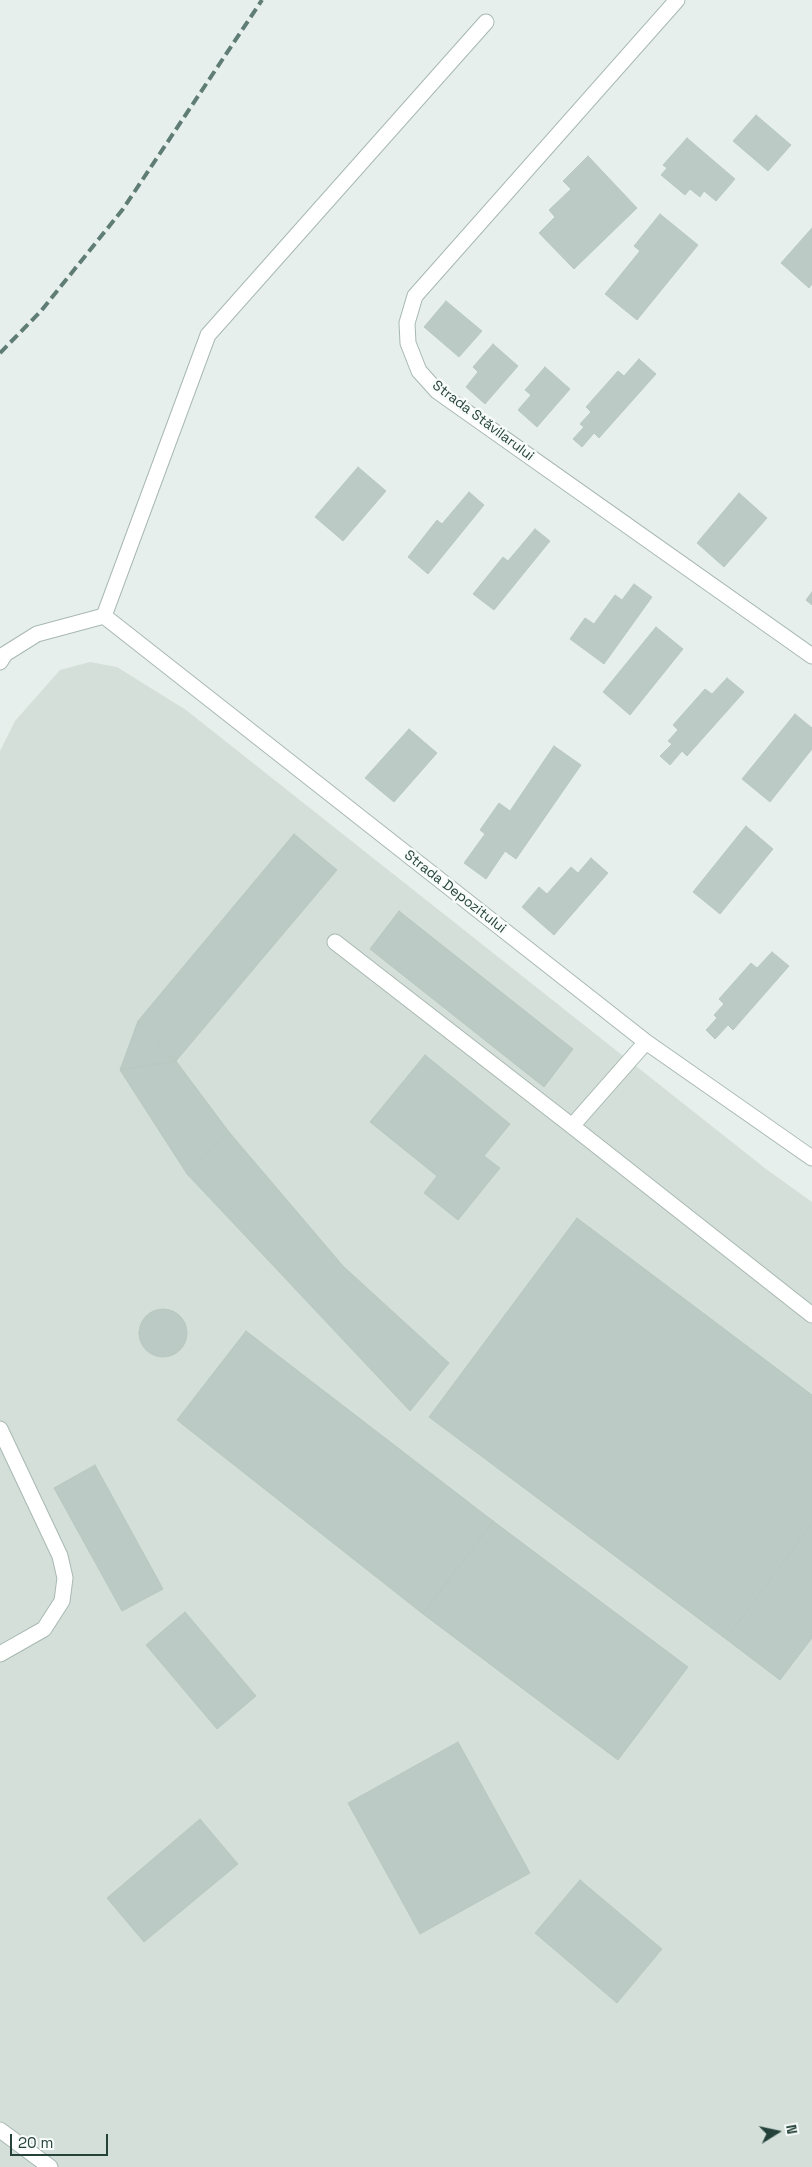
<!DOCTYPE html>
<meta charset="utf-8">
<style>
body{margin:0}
#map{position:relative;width:812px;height:2167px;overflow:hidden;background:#e6efeb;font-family:"Space Grotesk",sans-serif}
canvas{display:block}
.north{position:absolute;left:752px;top:2107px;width:50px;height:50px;-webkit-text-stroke:4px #f7fbf9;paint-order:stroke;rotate:80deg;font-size:14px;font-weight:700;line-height:20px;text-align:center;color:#24423a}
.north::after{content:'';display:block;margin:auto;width:18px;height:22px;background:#24423a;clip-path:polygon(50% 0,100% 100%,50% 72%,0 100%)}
.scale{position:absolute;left:10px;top:2134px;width:98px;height:22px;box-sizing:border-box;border:2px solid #24423a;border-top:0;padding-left:6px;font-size:15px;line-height:18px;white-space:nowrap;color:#24423a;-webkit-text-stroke:4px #f7fbf9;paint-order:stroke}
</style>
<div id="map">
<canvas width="812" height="2167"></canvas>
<div class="north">N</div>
<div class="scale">20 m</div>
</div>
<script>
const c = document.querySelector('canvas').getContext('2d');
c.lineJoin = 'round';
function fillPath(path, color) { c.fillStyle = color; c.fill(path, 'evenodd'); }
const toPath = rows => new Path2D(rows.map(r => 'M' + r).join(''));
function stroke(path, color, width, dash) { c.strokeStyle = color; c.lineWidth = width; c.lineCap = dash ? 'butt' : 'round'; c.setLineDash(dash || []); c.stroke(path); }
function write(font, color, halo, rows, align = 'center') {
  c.font = font + ' "Space Grotesk",sans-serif'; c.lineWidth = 5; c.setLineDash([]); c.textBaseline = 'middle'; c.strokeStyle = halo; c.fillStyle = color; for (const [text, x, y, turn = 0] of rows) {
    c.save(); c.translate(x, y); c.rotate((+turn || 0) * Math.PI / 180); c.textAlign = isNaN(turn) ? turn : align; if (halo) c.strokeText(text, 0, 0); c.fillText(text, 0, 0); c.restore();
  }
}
const built = toPath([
 [90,662,117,667,186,710,766,1169,812,1202,812,2167,0,2167,0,751,15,721,60,670]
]);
const building = toPath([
 [756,115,791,145,768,171,733,141,756,115],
 [687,138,735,179,716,201,704,191,700,197,690,189,685,195,661,175,667,168,663,165,687,138],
 [588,156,637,208,574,269,539,233,555,217,549,210,571,189,563,181,588,156],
 [660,214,698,245,637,320,605,294,640,251,634,246,660,214],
 [812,228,812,284,809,288,781,263,812,228],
 [446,301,482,331,459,357,424,327,446,301],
 [493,344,518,366,485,404,466,387,478,372,473,367,493,344],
 [639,359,656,374,599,438,594,433,582,447,573,439,584,427,580,424,591,412,586,407,618,371,624,376,639,359],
 [545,367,570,389,537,427,518,410,531,395,525,390,545,367],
 [358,467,386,491,343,541,315,517,358,467],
 [469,492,484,505,428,574,408,557,437,520,442,524,469,492],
 [739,493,767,518,724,567,697,543,739,493],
 [535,529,550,541,494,610,473,594,503,557,508,561,535,529],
 [634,584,652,597,604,664,570,639,585,618,594,624,615,595,622,600,634,584],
 [812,592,812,605,806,600,812,592],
 [656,627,683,649,630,715,603,692,656,627],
 [727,678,744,692,687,756,682,751,670,765,660,756,672,744,668,741,678,730,673,725,705,689,712,694,727,678],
 [795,714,812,728,812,749,770,802,742,779,795,714],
 [409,729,437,753,394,802,365,778,409,729],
 [554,746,581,765,516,859,505,851,486,879,464,863,485,834,480,830,499,803,510,811,554,746],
 [746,826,773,849,720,914,693,892,746,826],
 [294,834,337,870,176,1061,138,1021,294,834],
 [591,858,608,873,554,935,522,907,539,887,547,894,571,867,578,873,591,858],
 [399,911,573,1049,544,1087,370,949,399,911],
 [772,952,789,966,733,1030,728,1025,715,1039,706,1030,717,1018,714,1015,724,1004,719,999,751,963,757,968,772,952],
 [138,1021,176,1061,120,1070,138,1021],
 [425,1055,510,1124,484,1156,500,1168,458,1220,424,1193,437,1176,370,1122,425,1055],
 [176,1061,229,1132,187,1174,120,1070,176,1061],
 [229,1132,343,1266,449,1363,410,1411,187,1174,229,1132],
 [577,1218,812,1395,812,1523,726,1639,429,1417,577,1218],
 '139 1333a24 24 0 1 1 48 0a24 24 0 1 1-48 0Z',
 [246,1331,493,1521,423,1614,177,1420,246,1331],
 [95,1465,163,1589,122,1611,54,1488,95,1465],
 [493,1521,688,1667,618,1760,423,1614,493,1521],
 [812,1523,812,1638,780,1680,726,1639,812,1523],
 [185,1612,256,1696,217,1729,146,1645,185,1612],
 [458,1742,530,1873,420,1934,348,1803,458,1742],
 [200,1819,238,1864,144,1942,107,1898,200,1819],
 [580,1880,662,1949,617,2003,535,1933,580,1880]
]);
const minor = toPath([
 [677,0,415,296,407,323,408,343,419,371,437,391,812,656],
 [104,616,646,1042,812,1158],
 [104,616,208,335,486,22],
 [0,662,5,654,37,634,104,616],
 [335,942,572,1126,646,1042],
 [572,1126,812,1315],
 [0,1429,60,1556,65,1578,62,1601,44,1629,0,1654],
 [0,2130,50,2167]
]);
const rail = toPath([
 [0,353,41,311,123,209,262,0]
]);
const streetNames = [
 ["Strada Stăvilarului",483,421,37],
 ["Strada Depozitului",455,892,38]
];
fillPath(built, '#d4dfda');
fillPath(building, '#bbcac4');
stroke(building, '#b8c9c2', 1);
stroke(minor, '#a8b8b2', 17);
stroke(minor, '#fff', 15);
stroke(rail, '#5f7d75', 4, [10, 5]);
write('14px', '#24423a', '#f7fbf9', streetNames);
</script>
